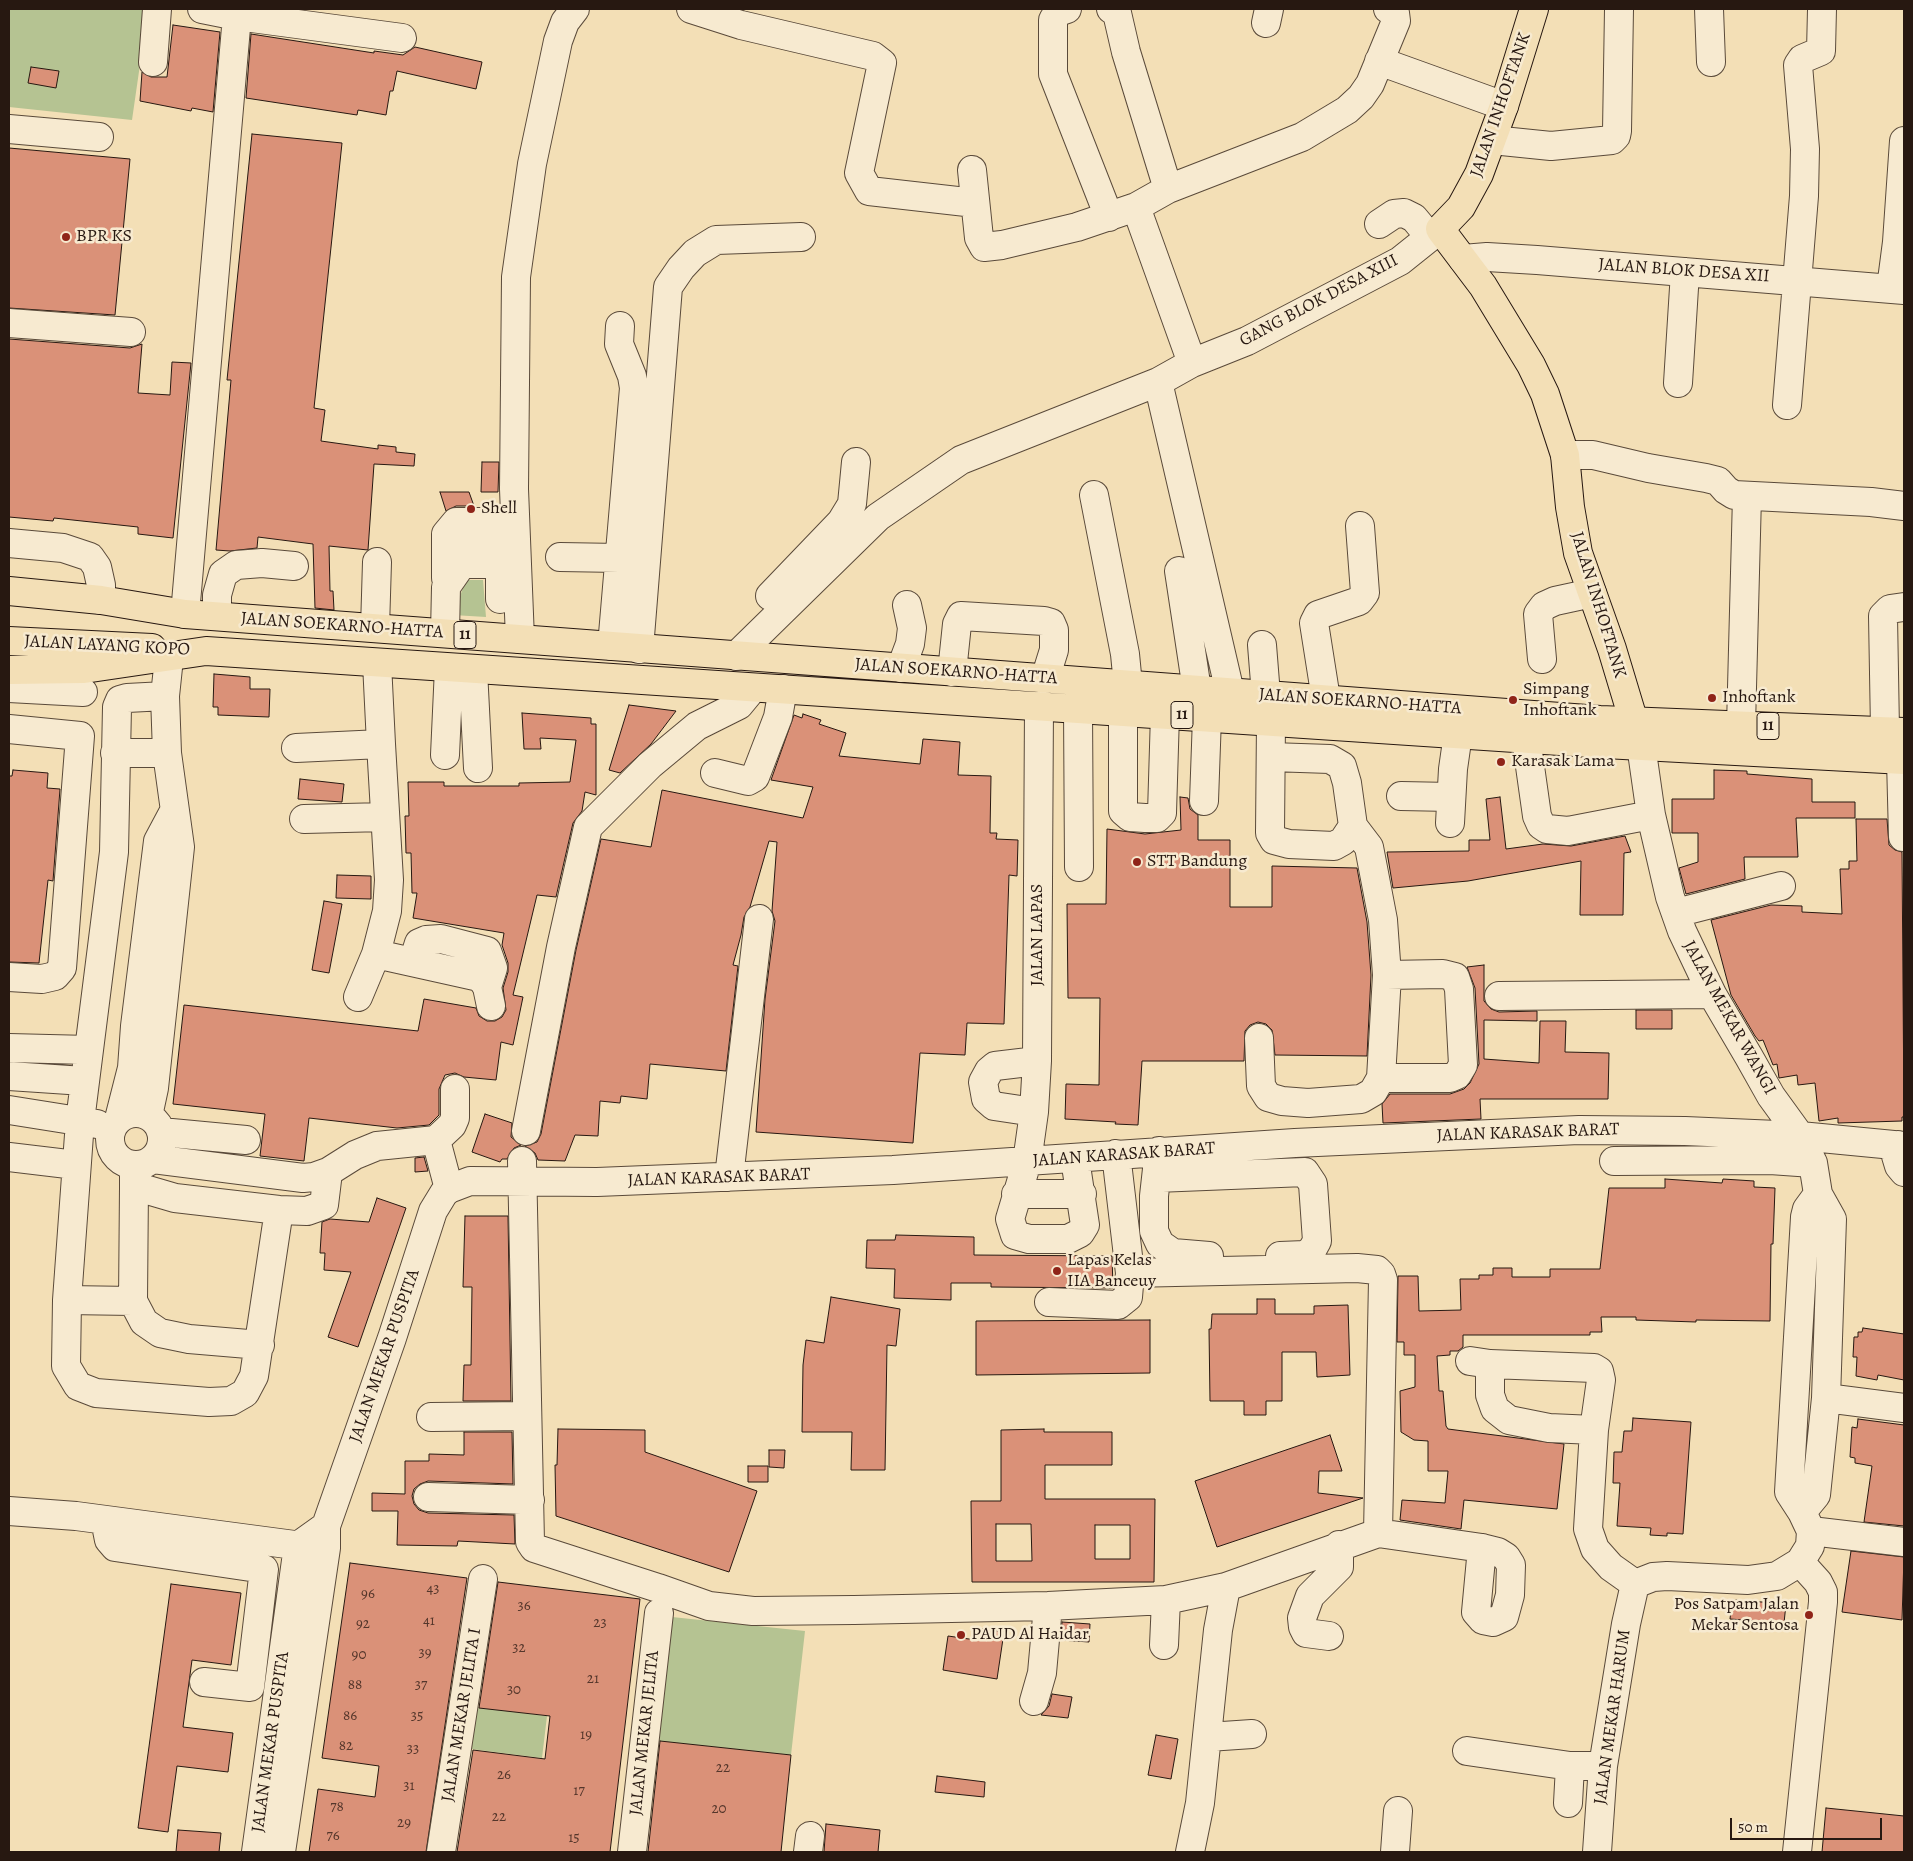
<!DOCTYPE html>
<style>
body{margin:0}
#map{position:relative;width:1913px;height:1861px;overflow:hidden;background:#f3dfb6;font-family:Alegreya,serif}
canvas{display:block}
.frame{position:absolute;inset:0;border:10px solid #271811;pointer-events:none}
.scale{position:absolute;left:1730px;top:1818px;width:152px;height:22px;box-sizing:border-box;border:2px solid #271811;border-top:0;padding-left:6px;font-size:15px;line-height:18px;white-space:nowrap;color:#271811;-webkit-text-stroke:4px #f7ead0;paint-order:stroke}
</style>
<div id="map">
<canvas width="1913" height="1861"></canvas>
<div class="frame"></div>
<div class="scale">50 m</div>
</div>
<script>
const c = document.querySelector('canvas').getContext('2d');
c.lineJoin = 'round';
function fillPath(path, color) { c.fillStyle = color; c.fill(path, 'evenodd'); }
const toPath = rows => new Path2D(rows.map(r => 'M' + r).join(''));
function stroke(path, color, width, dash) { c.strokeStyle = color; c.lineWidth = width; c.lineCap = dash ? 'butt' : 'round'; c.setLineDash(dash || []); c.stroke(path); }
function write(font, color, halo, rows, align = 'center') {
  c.font = font + ' Alegreya,serif'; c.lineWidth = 5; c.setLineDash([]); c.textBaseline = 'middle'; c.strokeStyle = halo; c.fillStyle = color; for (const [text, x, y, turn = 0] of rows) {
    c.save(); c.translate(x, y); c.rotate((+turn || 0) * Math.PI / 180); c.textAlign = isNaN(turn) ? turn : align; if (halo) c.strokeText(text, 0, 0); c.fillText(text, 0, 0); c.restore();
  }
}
const green = toPath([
 [9,9,148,9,132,120,9,107],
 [466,580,483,580,486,617,453,615],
 [672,1617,805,1631,791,1755,659,1741],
 [476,1707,547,1716,542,1758,471,1749]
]);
const building = toPath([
 [173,25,220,32,213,112,192,108,191,111,140,101,142,72,151,77,167,77,173,25],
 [251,34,374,53,374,51,403,55,415,47,482,62,476,89,397,71,393,91,390,91,386,115,358,110,357,115,246,98,251,34],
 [31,67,59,71,56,88,28,83,31,67],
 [252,134,342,143,314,408,325,410,321,441,378,449,378,445,396,447,396,452,415,454,414,466,374,464,368,550,329,546,330,591,333,591,334,610,315,608,313,544,258,537,257,548,230,551,216,550,231,380,227,380,252,134],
 [9,148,130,159,115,315,9,308,9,148],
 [9,339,130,348,142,344,138,393,170,395,172,362,191,363,173,538,138,534,138,527,54,518,53,521,9,517,9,339],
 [482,462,499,462,498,492,481,492,482,462],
 [440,492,469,492,474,506,456,506,446,511,440,492],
 [214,674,250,677,250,689,270,689,269,717,218,715,218,707,213,707,214,674],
 [629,705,676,711,651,744,620,773,609,770,629,705],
 [522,713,591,718,591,724,596,724,596,795,585,792,582,811,573,823,556,897,537,895,513,995,523,997,513,1045,501,1042,496,1080,464,1077,455,1073,445,1075,439,1089,439,1115,429,1125,397,1128,309,1118,304,1161,260,1156,265,1114,173,1104,184,1005,418,1031,424,999,476,1008,479,1016,487,1021,495,1021,502,1017,506,1010,503,988,508,972,508,963,502,945,504,933,413,918,417,893,412,893,411,853,406,853,405,816,409,816,408,782,444,782,444,786,519,786,519,783,570,782,576,740,540,738,541,749,524,749,522,713],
 [803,714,821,720,819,724,846,733,839,756,920,764,923,739,960,742,958,775,991,776,990,833,997,833,996,839,1018,840,1017,876,1009,875,1004,1024,967,1023,965,1055,920,1053,913,1143,756,1132,765,999,775,921,772,911,777,842,769,841,750,907,744,917,741,935,733,965,738,966,726,1071,650,1064,647,1099,621,1096,620,1103,600,1101,598,1136,575,1135,565,1161,538,1160,535,1153,525,1146,537,1142,541,1134,576,950,601,839,651,847,662,790,803,818,813,787,771,780,794,715,802,718,803,714],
 [13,770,48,773,47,788,60,789,53,881,48,880,39,963,9,962,9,776,12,776,13,770],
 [1714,770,1747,771,1747,774,1812,779,1812,802,1855,802,1855,818,1796,818,1798,857,1744,857,1745,879,1686,894,1679,868,1698,862,1698,833,1672,833,1672,799,1714,799,1714,770],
 [300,779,344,784,342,802,298,799,300,779],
 [1180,797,1188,798,1190,809,1198,815,1198,840,1230,840,1230,907,1272,907,1272,866,1357,868,1367,922,1371,975,1367,1056,1275,1055,1272,1030,1266,1024,1258,1022,1250,1025,1245,1031,1244,1061,1142,1061,1138,1125,1115,1124,1116,1122,1065,1119,1066,1084,1099,1085,1100,998,1068,998,1067,904,1106,904,1107,829,1145,834,1181,830,1180,797],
 [1500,797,1506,849,1543,844,1571,846,1625,836,1631,852,1624,853,1623,915,1580,915,1581,861,1468,881,1393,888,1387,852,1469,851,1469,840,1490,840,1486,799,1500,797],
 [1856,819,1887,819,1889,845,1895,850,1902,852,1904,1117,1902,1117,1902,1121,1838,1123,1838,1118,1819,1121,1815,1083,1798,1085,1797,1075,1779,1078,1777,1064,1773,1065,1763,1040,1759,1041,1755,1036,1731,995,1711,920,1771,905,1802,906,1802,912,1842,914,1840,869,1849,869,1849,861,1857,861,1856,819],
 [337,875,371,876,371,899,336,898,337,875],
 [324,901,342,904,329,973,312,970,324,901],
 [1484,965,1484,1001,1491,1009,1499,1012,1537,1011,1537,1021,1484,1020,1484,1059,1539,1063,1540,1021,1566,1021,1565,1052,1609,1053,1608,1099,1480,1099,1481,1119,1383,1123,1382,1104,1390,1094,1450,1094,1464,1089,1470,1083,1479,1064,1475,988,1467,967,1484,965],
 [1636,1010,1672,1010,1672,1029,1636,1029,1636,1010],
 [485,1114,512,1123,511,1137,521,1145,514,1148,507,1159,502,1159,500,1162,472,1152,485,1114],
 [424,1157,428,1171,415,1172,415,1158,424,1157],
 [1665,1179,1722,1183,1723,1179,1754,1181,1754,1187,1775,1188,1773,1244,1771,1244,1770,1321,1696,1320,1696,1322,1636,1320,1636,1317,1601,1317,1602,1332,1590,1332,1590,1335,1463,1335,1463,1347,1458,1351,1450,1351,1450,1355,1437,1356,1439,1391,1443,1391,1446,1426,1448,1429,1564,1444,1557,1509,1464,1500,1461,1529,1400,1520,1402,1500,1445,1503,1448,1471,1428,1471,1428,1441,1414,1440,1401,1432,1400,1391,1415,1387,1415,1355,1404,1355,1404,1342,1397,1342,1398,1276,1418,1276,1419,1311,1461,1310,1460,1279,1479,1279,1479,1275,1493,1275,1493,1268,1512,1268,1512,1277,1550,1277,1550,1269,1600,1269,1609,1188,1665,1188,1665,1179],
 [377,1198,406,1208,358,1347,328,1337,351,1272,324,1270,325,1253,320,1253,322,1222,330,1219,369,1222,377,1198],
 [465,1216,508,1216,511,1401,463,1401,464,1365,471,1365,472,1287,463,1287,465,1216],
 [896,1235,974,1237,974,1255,1112,1256,1113,1288,991,1287,991,1283,951,1283,951,1300,894,1298,895,1269,866,1268,867,1240,895,1240,896,1235],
 [831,1297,900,1309,896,1346,887,1345,885,1470,851,1470,852,1432,802,1432,803,1365,806,1340,824,1343,831,1297],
 [1257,1299,1275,1299,1275,1314,1314,1314,1314,1306,1348,1305,1350,1375,1317,1377,1316,1352,1282,1352,1282,1401,1266,1401,1266,1415,1244,1415,1244,1401,1210,1401,1209,1329,1211,1329,1212,1314,1257,1314,1257,1299],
 [1150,1320,1150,1373,976,1375,976,1321,1150,1320],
 [1863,1328,1904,1334,1904,1380,1878,1375,1877,1380,1856,1376,1857,1357,1853,1357,1854,1337,1858,1337,1858,1332,1862,1332,1863,1328],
 [1633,1418,1691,1422,1683,1534,1667,1533,1667,1536,1650,1535,1651,1528,1617,1526,1620,1483,1613,1483,1614,1452,1622,1452,1624,1431,1632,1431,1633,1418],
 [1858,1419,1904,1425,1904,1526,1864,1522,1872,1466,1855,1463,1855,1458,1850,1457,1852,1427,1857,1428,1858,1419],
 [558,1429,645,1430,645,1452,757,1491,729,1572,556,1516,555,1465,557,1465,558,1429],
 [1044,1429,1044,1432,1112,1432,1112,1465,1045,1465,1045,1499,1155,1499,1154,1582,972,1582,971,1501,1001,1501,1001,1430,1044,1429],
 [996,1524,1031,1524,1032,1561,996,1561,996,1524],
 [1095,1525,1130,1525,1130,1559,1095,1559,1095,1525],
 [464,1432,512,1432,513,1484,428,1481,420,1484,414,1489,412,1496,414,1504,419,1510,428,1513,514,1515,515,1544,458,1541,457,1546,397,1545,398,1511,372,1511,372,1493,405,1494,405,1461,429,1461,429,1454,464,1455,464,1432],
 [1330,1435,1342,1471,1319,1471,1318,1493,1363,1498,1217,1547,1195,1481,1330,1435],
 [769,1450,785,1450,784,1468,769,1467,769,1450],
 [748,1466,768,1466,768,1482,748,1482,748,1466],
 [1851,1551,1904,1557,1902,1620,1842,1612,1851,1551],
 [350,1563,467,1578,426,1852,309,1852,318,1789,375,1797,379,1766,322,1758,350,1563],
 [498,1582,640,1599,610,1852,457,1852,473,1750,545,1759,550,1716,479,1708,498,1582],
 [171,1584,241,1593,231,1665,192,1660,183,1727,233,1733,228,1772,177,1766,168,1832,138,1828,171,1584],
 [1737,1600,1786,1604,1784,1623,1730,1619,1732,1601,1737,1600],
 [1062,1622,1090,1624,1089,1642,1061,1640,1062,1622],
 [978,1628,1004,1632,997,1679,943,1670,948,1636,976,1640,978,1628],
 [1052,1694,1072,1697,1068,1718,1041,1715,1049,1706,1052,1694],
 [1156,1735,1178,1739,1171,1779,1148,1775,1156,1735],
 [660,1741,791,1755,781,1852,648,1852,660,1741],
 [937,1776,985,1782,984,1797,935,1792,937,1776],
 [1826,1808,1904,1816,1904,1852,1822,1852,1826,1808],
 [826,1824,880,1830,878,1852,824,1852,826,1824],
 [178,1830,221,1833,219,1852,176,1852,178,1830]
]);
const minor = toPath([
 [202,9,237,16,402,38],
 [691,9,741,25,873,56,882,63,859,173,869,191,975,203],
 [1067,9,1058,12,1053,20,1053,74,1109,217],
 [1111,9,1117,13,1126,52,1168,189],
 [1709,9,1711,62],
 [1266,23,1269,9],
 [1379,61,1504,106],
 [153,62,157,9],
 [9,129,99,137],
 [1492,140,1551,146,1612,140,1616,136,1617,131,1619,9],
 [972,170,979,238,984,247,1002,245,1077,227,1136,207,1168,189,1302,137,1347,110,1361,97,1370,84,1396,21,1395,13,1388,9],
 [1136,207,1192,363],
 [1379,224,1394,214,1404,213,1414,218,1429,236],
 [1463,259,1487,257,1537,260,1904,290],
 [1891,288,1897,242,1904,141],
 [9,323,131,332],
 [1158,382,1230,692],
 [1678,383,1685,272],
 [1787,405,1804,196,1805,149,1798,65,1802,59,1821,51,1822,9],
 [1565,455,1593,455,1648,468,1706,478,1718,481,1726,490,1734,495,1871,502,1904,506],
 [1094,495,1125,654,1128,685],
 [9,543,63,548,90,557,97,567,101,585,101,600],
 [446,557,446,534,456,522,489,522,499,544],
 [560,557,619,558],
 [1179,571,1197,690],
 [446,578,446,557,459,543,499,544,500,564],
 [770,596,841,522,852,504,856,462],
 [185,614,237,16],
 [217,616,217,595,223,574,236,565,262,563,294,566],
 [375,628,377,562],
 [445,633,446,587,462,564,500,564,500,599],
 [520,639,514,489,516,277,532,164,558,41,565,22,575,9],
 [1262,645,1266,695],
 [612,646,634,388,632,376,619,344,620,326],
 [639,649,668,287,681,268,695,253,716,240,801,237],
 [736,656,878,517,961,460,1158,382,1192,363,1247,341,1400,261,1440,229],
 [1542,659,1538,614,1544,606,1555,601,1592,593],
 [901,668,910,644,912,628,907,605],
 [473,670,478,768],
 [952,672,957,624,961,616,1044,621,1051,623,1054,630,1054,650,1045,679],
 [9,688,83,692],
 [165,696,127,698,120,700,117,707,114,852,80,1121,67,1300,66,1366,78,1386,96,1393,209,1402,231,1401,245,1393,254,1376,279,1210],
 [1326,699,1314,623,1318,615,1359,601,1365,593,1360,526],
 [1039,706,1037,1061,1034,1112,1027,1162,1010,1219,1015,1235,1029,1239,1068,1239,1080,1233,1085,1225,1075,1159],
 [1078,709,1079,867],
 [1123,712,1123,811,1130,817,1145,818,1157,818,1162,813,1165,714],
 [1271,721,1270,833,1274,840,1289,844,1334,846,1343,841,1353,826],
 [1741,726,1747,496],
 [9,729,80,736,62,968,55,976,42,979,9,977],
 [1885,730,1883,616,1890,609,1904,607],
 [1526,738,1537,816,1541,825,1547,829,1568,831,1651,815],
 [1641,745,1651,815,1661,858,1670,897,1682,931,1712,994,1749,1057,1771,1096,1800,1136,1813,1163,1818,1194],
 [296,748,381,744,377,663],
 [115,753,167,753],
 [445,755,449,668],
 [1901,760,1903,837],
 [715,773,748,781,755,777,778,717,783,689],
 [1401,796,1451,797],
 [1204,801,1207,717],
 [304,819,385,817],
 [1450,823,1453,769,1458,734],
 [1676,913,1781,886],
 [376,954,475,976,482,979,487,987,491,1006],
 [413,962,419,943,426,940,441,939,487,951,493,968,487,987],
 [1499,996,1712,994],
 [358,997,376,954,387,911,389,880,381,744],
 [1259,1038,1261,1086,1268,1097,1282,1101,1308,1103,1361,1099,1373,1092,1381,1078,1387,975,1383,920,1369,847,1353,826,1347,783,1342,766,1330,759,1271,757],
 [9,1048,89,1050],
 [9,1076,84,1081],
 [1381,1078,1450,1078,1457,1075,1463,1065,1459,989,1455,977,1443,974,1387,975],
 [9,1110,97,1124],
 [1034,1112,994,1106,986,1099,983,1082,989,1071,995,1066,1037,1061],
 '110 1139a26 26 0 1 1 52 0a26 26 0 1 1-52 0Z',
 [148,1116,154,1088,180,847,167,753,165,696,169,658],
 [119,1119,132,1068,135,1026,158,841,174,811],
 [526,1131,561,947,588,827,650,765,697,726,739,705,753,688],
 [161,1132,246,1140],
 [436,1140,449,1189],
 [1898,1145,1896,1156,1899,1166,1904,1172],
 [1159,1151,1154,1196,1154,1231,1160,1244,1173,1253,1209,1256],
 [1116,1154,1130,1273,1357,1268,1377,1270,1381,1274,1383,1280,1378,1533],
 [9,1157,76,1165],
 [153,1159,303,1178,314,1177,328,1172,355,1155,377,1146,436,1140,452,1125,455,1118,455,1089],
 [522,1161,530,1542,534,1548,658,1588,709,1606,753,1611,854,1610,1048,1606,1166,1600,1226,1587,1378,1533,1482,1548,1498,1552,1506,1557,1511,1565,1510,1595,1504,1617,1493,1622,1483,1620,1476,1612,1482,1548],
 [1614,1161,1770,1160,1813,1163],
 [134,1165,134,1186,175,1198,279,1210,307,1211,324,1205,328,1172],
 [729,1177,759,919],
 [1156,1178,1305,1172,1313,1184,1317,1241,1312,1250,1305,1255,1280,1256],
 [134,1186,133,1301,144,1322,160,1333,189,1339,260,1345],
 [1016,1194,1082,1194],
 [67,1300,133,1301],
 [1049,1302,1118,1305,1128,1297,1130,1273],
 [1470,1361,1490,1364,1594,1368,1599,1371,1601,1380,1594,1430,1588,1529,1595,1549,1611,1567,1635,1584],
 [1490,1364,1490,1395,1495,1409,1509,1420,1549,1428,1594,1430],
 [1826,1398,1904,1408],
 [431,1417,527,1416],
 [428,1497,530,1500],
 [9,1511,76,1516,317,1548],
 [105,1520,109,1540,115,1547,264,1569,250,1687,204,1682],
 [1811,1531,1904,1542],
 [1635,1584,1653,1577,1667,1576,1748,1580,1777,1576,1800,1562,1810,1546,1811,1531,1802,1512,1789,1492,1805,1217,1807,1209,1818,1194,1832,1219,1826,1398,1816,1495,1802,1512],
 [1329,1636,1306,1633,1303,1627,1302,1618,1310,1596,1339,1567,1339,1545],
 [1164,1645,1166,1600],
 [1034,1701,1042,1673,1048,1606],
 [1208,1737,1252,1734],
 [1467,1751,1570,1766,1603,1766],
 [1568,1803,1570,1766],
 [256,1852,298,1546,326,1526],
 [281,1852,326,1548,326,1526,392,1338,433,1211,444,1193,449,1189,470,1181,597,1182,893,1170,1295,1143,1579,1130,1685,1131,1800,1136,1904,1146],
 [441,1852,483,1579],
 [632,1852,659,1613],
 [808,1852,810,1836],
 [1190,1852,1200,1803,1218,1630,1226,1587],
 [1395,1852,1398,1811],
 [1597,1852,1603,1766,1626,1624,1635,1584],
 [1797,1852,1823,1602,1823,1592,1818,1582,1800,1562]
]);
const major = toPath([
 [1534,9,1504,106,1479,174,1461,207,1440,229,1483,286,1531,365,1545,394,1565,455,1570,507,1578,553,1612,649,1640,742]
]);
const highway = toPath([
 [9,591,101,600,185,614,1600,720,1904,732],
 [9,641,152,648],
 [9,670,84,669,206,651,1605,744,1904,760]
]);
const markers = [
 [66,237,5,"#8f2418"],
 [471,509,5,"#8f2418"],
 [1712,698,5,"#8f2418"],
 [1513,700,5,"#8f2418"],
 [1501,762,5,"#8f2418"],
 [1137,862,5,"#8f2418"],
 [1057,1271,5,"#8f2418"],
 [1809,1615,5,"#8f2418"],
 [961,1635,5,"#8f2418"]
];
const numberNames = [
 ["43",433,1589],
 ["96",368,1594],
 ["36",524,1606],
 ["41",429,1621],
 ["23",600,1623],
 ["92",363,1624],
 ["32",519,1648],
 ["39",425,1653],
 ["90",359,1655],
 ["21",593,1679],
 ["88",355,1685],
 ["37",421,1685],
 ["30",514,1690],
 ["86",350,1716],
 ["35",417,1716],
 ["19",586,1735],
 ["82",346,1746],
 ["33",413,1749],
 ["22",723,1768],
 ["26",504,1775],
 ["31",409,1786],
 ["17",579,1791],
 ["78",337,1807],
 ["20",719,1809],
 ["22",499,1817],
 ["29",404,1823],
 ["76",333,1836],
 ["15",574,1838]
];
const shields = [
 [465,635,22],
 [1182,715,22],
 [1768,726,22]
];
const shieldNames = [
 ["11",465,635],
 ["11",1182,715],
 ["11",1768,726]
];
const streetNames = [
 ["JALAN INHOFTANK",1501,105,-71],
 ["JALAN BLOK DESA XII",1684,271,4],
 ["GANG BLOK DESA XIII",1319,301,-28],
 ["JALAN INHOFTANK",1598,605,73],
 ["JALAN SOEKARNO-HATTA",342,626,4],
 ["JALAN LAYANG KOPO",107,646,3],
 ["JALAN SOEKARNO-HATTA",956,672,4],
 ["JALAN SOEKARNO-HATTA",1360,702,4],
 ["JALAN LAPAS",1038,935,-90],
 ["JALAN MEKAR WANGI",1729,1018,61],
 ["JALAN KARASAK BARAT",1528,1133,-2],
 ["JALAN KARASAK BARAT",1124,1155,-4],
 ["JALAN KARASAK BARAT",719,1178,-2],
 ["JALAN MEKAR PUSPITA",385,1356,-71],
 ["JALAN MEKAR JELITA I",462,1715,-81],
 ["JALAN MEKAR HARUM",1613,1717,-82],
 ["JALAN MEKAR JELITA",645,1733,-84],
 ["JALAN MEKAR PUSPITA",271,1742,-82]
];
const poiNames = [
 ["BPR KS",76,237],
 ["Shell",481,509],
 ["Simpang",1523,690],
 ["Inhoftank",1523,711],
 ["Inhoftank",1722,698],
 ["Karasak Lama",1511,762],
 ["STT Bandung",1147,862],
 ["Lapas Kelas",1067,1261],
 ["IIA Banceuy",1067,1282],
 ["Pos Satpam Jalan",1799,1605,"right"],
 ["Mekar Sentosa",1799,1626,"right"],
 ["PAUD Al Haidar",971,1635]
];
fillPath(green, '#b5c392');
fillPath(building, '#da9178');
stroke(building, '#271811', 1);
stroke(minor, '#5a4a3a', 30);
stroke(major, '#271811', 30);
stroke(highway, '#271811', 30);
stroke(minor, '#f7ead0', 28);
stroke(major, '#f3dfb6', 28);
stroke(highway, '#f3dfb6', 28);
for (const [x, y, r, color] of markers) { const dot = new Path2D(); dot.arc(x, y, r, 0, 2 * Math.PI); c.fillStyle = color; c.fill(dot); stroke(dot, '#f7ead0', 2); }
write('15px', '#54362b', null, numberNames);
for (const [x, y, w] of shields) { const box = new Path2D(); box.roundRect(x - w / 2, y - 13.5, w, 27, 4); c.fillStyle = '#f7ead0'; c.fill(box); stroke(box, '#271811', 1); }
write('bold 16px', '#271811', null, shieldNames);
write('18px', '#271811', '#f7ead0', streetNames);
write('18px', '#271811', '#f7ead0', poiNames, 'left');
</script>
